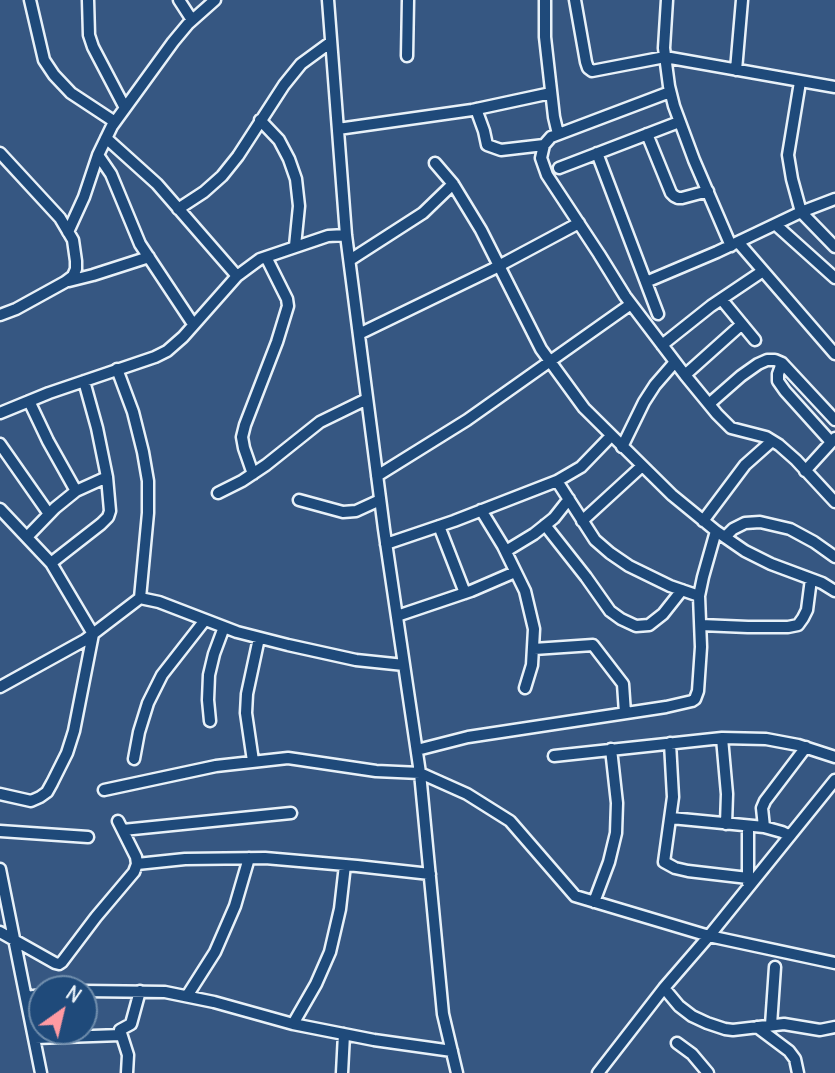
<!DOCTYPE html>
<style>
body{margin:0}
#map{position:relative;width:835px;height:1073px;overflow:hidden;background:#365782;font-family:Delius,sans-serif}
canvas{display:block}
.north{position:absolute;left:28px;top:975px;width:70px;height:70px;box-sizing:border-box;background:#1f4a7a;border:2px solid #6f8dac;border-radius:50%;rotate:34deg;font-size:19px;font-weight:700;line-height:28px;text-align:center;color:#e8f1f8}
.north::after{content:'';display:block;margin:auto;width:24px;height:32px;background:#ff9aa2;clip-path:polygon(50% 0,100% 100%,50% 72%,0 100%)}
</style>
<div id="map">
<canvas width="835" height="1073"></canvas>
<div class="north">N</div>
</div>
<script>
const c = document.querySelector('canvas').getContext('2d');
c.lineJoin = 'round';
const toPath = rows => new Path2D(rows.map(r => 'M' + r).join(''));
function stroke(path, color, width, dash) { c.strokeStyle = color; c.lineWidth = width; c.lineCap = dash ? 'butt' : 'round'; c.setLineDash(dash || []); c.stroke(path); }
const street = toPath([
 [30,0,44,60,54,75,71,93,115,122],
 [88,0,89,35,93,47,125,108],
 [179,0,192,20],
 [328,0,346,235,384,529,420,773,443,1014,457,1073],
 [545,0,545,37,554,117,558,134],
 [575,0,586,62,588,68,592,71,665,57,835,87],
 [667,0,664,48,669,86,674,106,694,160,731,246],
 [407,56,408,0],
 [736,70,742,0],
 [800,82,788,155,792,179,801,212,835,247],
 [670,92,551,137,544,145,541,158,547,175,599,254,625,296,685,375,717,414,731,428,766,437,779,445,796,460,835,502],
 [476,109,484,131,487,145,501,150,544,145],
 [260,120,279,140,289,159,296,179,299,206,295,246],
 [338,129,472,110,551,93],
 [647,134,671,193,674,196,678,198,682,198,708,191],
 [106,138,157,184,237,276],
 [0,153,60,218,73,240,76,261,76,269,73,276,65,282,16,309,0,315],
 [597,153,658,314],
 [98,155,111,174,140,244,193,324],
 [435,163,453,184,481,230,541,349,584,408,672,495,716,531,745,551,771,564,822,583,835,591],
 [559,168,679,122],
 [178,209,204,192,222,176,238,156,284,85,301,64,331,42],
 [776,225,835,278],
 [68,232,84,197,98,155,112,126,173,42,188,24,215,0],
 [738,242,835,354],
 [350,260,423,213,453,184],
 [69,281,93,275,149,257],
 [646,282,717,252,801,212,835,199],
 [722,300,755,340],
 [359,334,493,269,579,223],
 [662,345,711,306,763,271],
 [782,363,778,374,778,381,785,391,831,442],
 [117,369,133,412,143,452,148,481,148,513,140,598],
 [685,375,742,324],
 [29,401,48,441,76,491],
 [709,404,741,376,758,364,767,360,775,360,782,363,835,420],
 [0,413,49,393,155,357,167,351,183,337,237,276,260,259,328,236,346,235],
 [0,444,49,514],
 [622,447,644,402,655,385,675,362],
 [805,471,835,438],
 [253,474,244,448,242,437,245,425,277,342,288,306,287,299,266,257],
 [377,476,467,420,631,304],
 [557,481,595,540,610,553,629,566,670,586,699,596],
 [218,493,242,481,266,465,320,422,367,399],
 [299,500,343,512,356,511,380,500],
 [0,509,51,563,93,634,74,731,67,753,52,783,47,792,40,797,31,801,0,794],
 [481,510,503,546,525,591,534,629,532,665,525,688],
 [582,521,642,466],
 [703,521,745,465,772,441],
 [545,525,586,577,610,611,621,619,636,626,649,625,663,614,682,590],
 [439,526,465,593],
 [27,537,55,508,76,491,107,477],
 [725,537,733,529,745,523,760,522,790,529,814,542,835,557],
 [386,544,454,521,557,481,581,467,611,436],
 [506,551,534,534,554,518,569,499],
 [51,563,101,524,108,517,110,511,107,477,97,428,84,381],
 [397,616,471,591,515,572],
 [701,625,748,627,788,627,798,625,803,618,807,610,811,579],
 [534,649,593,645,623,684,625,713],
 [0,687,85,640,140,598,159,602,237,632,288,645,356,660,404,665],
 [210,721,208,700,209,675,214,654,224,627],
 [722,738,727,794,726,824],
 [670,743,673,797,664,862,675,868,688,871,748,878],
 [417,750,468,737,666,707,692,701,695,699,698,691,701,647,699,596,703,577,716,531],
 [554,756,722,738,766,739,798,745,835,757],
 [134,759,139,732,148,703,162,675,205,620],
 [253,761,246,713,247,694,259,638],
 [104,790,216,766,288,758,376,771,420,773,467,794,510,821,575,896,709,936,835,963],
 [671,818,764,827,782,832,790,836],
 [748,826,748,883],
 [764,827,762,808,765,801,806,747],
 [123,830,291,813],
 [0,831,88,837],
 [137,864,185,859,265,858,357,866,430,874],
 [0,869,41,1073],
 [594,902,609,862,616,833,617,803,611,749],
 [0,932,55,963,59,964,62,962,96,917,134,872,137,864,136,857,118,821],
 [664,988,679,1006,692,1016,707,1023,725,1029,733,1030,784,1024,820,1030,835,1027],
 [84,991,165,992,214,1002,293,1024,374,1040,452,1051],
 [187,996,215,952,235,906,249,858],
 [26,997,42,995],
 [293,1024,316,984,330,952,340,909,345,865],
 [771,1025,775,967],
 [757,1027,789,1051,795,1059,798,1073],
 [35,1038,121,1035],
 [677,1043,692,1054,708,1073],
 [127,1073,128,1055,120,1030,131,1024,140,991],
 [342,1073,344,1034],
 [598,1073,664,988,709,936,835,780]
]);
stroke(street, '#e8f1f8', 15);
stroke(street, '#1f4a7a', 10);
</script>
